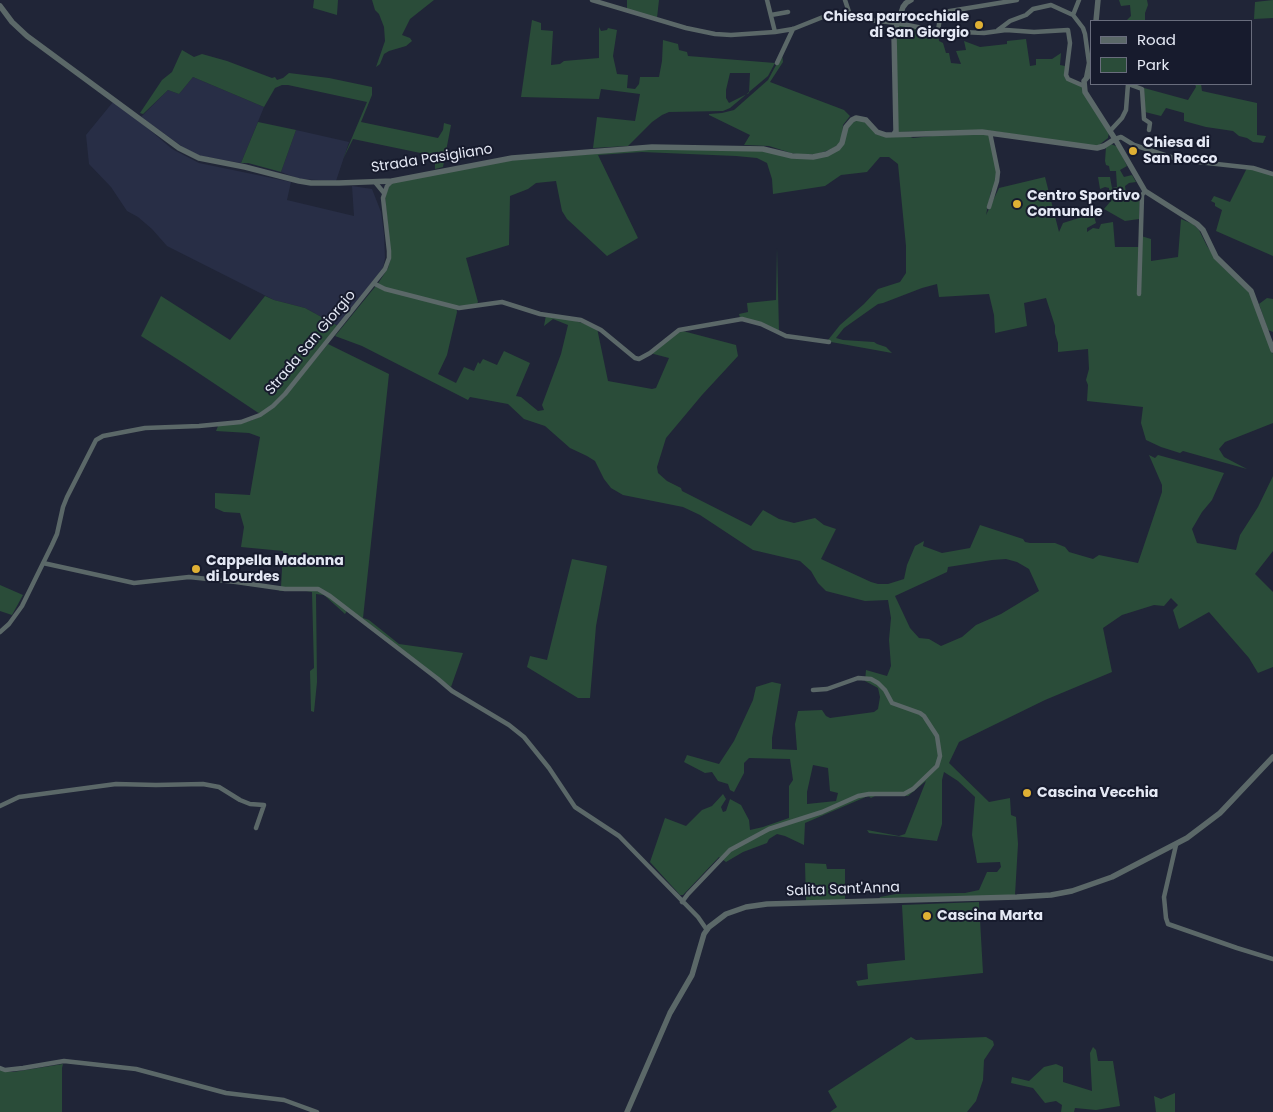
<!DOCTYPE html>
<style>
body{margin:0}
#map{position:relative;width:1273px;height:1112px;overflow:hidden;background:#202537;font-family:Poppins,sans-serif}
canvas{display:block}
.legend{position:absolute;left:1090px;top:20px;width:162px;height:65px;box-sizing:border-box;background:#171b2d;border:1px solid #696d7d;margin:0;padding:6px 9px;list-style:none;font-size:15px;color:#e4e8f4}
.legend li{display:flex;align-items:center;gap:10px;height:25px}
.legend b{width:25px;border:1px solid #696d7d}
</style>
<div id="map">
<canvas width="1273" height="1112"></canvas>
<ul class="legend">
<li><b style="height:6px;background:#5b6868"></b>Road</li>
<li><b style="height:14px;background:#2a4c39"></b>Park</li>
</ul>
</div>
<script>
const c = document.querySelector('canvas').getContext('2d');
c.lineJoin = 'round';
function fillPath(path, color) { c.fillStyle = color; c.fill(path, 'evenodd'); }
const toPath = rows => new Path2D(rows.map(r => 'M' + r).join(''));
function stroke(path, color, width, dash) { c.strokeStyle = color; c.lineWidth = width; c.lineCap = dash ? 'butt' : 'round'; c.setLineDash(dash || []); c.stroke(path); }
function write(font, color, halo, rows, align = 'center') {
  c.font = font + ' Poppins,sans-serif'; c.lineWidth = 4; c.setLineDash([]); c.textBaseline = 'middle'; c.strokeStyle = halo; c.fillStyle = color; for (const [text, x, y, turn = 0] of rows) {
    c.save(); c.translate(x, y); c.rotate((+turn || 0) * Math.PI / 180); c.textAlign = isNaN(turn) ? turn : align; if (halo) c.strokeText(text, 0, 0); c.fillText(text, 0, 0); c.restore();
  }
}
const built = toPath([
 [193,77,264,107,241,163,201,156,187,150,141,117,168,90,179,94],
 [113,102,137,119,172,149,199,163,291,182,287,200,354,216,352,186,372,189,381,212,384,234,385,258,383,268,338,326,305,308,274,300,167,246,152,229,138,217,127,211,111,187,89,164,86,135],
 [296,130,349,142,336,181,299,179,281,172]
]);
const green = toPath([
 [314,0,338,0,337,15,313,8],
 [372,0,434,0,410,19,402,35,410,38,412,41,406,46,389,51,384,54,380,64,376,67,385,41,384,27,379,14,375,10],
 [627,0,659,0,657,18,627,9],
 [1119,0,1147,0,1148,5,1145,13,1145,21,1119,21,1127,20,1131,16,1130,5,1121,6],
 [1273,0,1273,18,1254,19,1255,2],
 [532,20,541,23,541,30,553,31,551,65,560,64,564,61,599,58,599,27,601,31,607,30,608,28,617,30,613,56,617,74,628,75,627,88,635,89,639,84,640,77,659,77,662,61,663,40,678,44,679,50,687,52,688,56,775,63,768,76,730,108,723,111,669,112,662,115,652,122,628,146,593,148,597,117,635,121,640,94,601,89,599,99,521,97],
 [730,73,750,73,749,93,729,103,726,98,726,90],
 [900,25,938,33,939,41,943,43,946,53,949,53,951,63,961,64,956,51,966,50,964,41,980,47,1007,44,1007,41,1026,39,1030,66,1036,65,1036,59,1052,59,1061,53,1060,65,1065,66,1066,78,1083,87,1109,132,1108,138,1099,145,1093,146,985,130,898,132,896,30],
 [182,50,194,57,202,54,227,61,272,78,275,77,277,80,283,78,289,73,329,78,372,87,372,95,361,122,438,138,443,130,444,123,451,125,443,167,435,169,435,156,353,139,343,159,367,102,288,85,282,85,275,88,264,107,193,77,179,94,168,90,143,114,140,113,162,80,172,72],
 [782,54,783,62,770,82,844,110,850,116,843,125,842,139,838,145,829,150,817,154,800,155,791,153,769,146,744,145,750,135,709,115,709,114,722,113,734,110,768,80],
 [1195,84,1201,84,1202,91,1257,103,1257,135,1266,136,1263,143,1253,142,1247,138,1239,136,1233,131,1206,127,1184,121,1184,113,1166,108,1161,116,1145,112,1144,88,1188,100,1196,87],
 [860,120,866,122,877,135,908,136,913,138,942,135,989,135,997,165,995,187,991,191,986,215,999,188,1045,177,1059,232,1063,223,1079,218,1094,216,1096,223,1087,228,1087,232,1093,228,1099,229,1101,224,1113,222,1115,247,1140,247,1141,236,1151,239,1151,261,1178,257,1181,219,1193,224,1199,230,1207,246,1219,263,1249,292,1273,354,1273,423,1225,442,1219,449,1224,457,1247,469,1183,451,1180,453,1161,447,1146,440,1141,423,1143,407,1087,401,1088,385,1086,380,1089,369,1088,349,1058,352,1058,343,1055,333,1055,326,1046,298,1024,303,1027,326,995,333,994,315,989,294,939,297,937,284,922,288,883,303,878,304,844,328,836,338,843,340,874,342,877,344,886,347,892,353,831,342,828,340,840,325,864,304,878,289,900,282,906,273,906,246,898,164,889,157,880,157,867,172,841,175,825,186,773,194,772,179,767,163,757,158,736,156,642,152,598,155,638,238,607,256,567,219,562,211,556,181,536,183,528,189,510,196,509,245,466,258,478,302,476,305,456,306,457,312,447,355,438,374,456,383,464,367,474,371,478,362,480,364,483,359,497,365,504,351,530,363,516,396,521,397,538,411,544,410,542,405,561,354,568,325,553,319,544,326,546,315,561,316,597,328,608,381,652,389,656,388,669,358,650,353,679,330,736,345,738,356,702,395,666,438,657,467,658,473,667,481,681,488,682,491,751,526,763,510,779,519,794,523,815,518,824,525,836,529,821,559,871,582,878,584,888,584,904,579,907,565,915,546,924,541,923,546,942,553,970,548,980,525,1023,539,1025,542,1030,543,1055,543,1065,547,1069,552,1093,559,1099,555,1138,563,1162,492,1162,485,1149,455,1155,458,1158,455,1224,473,1212,500,1202,512,1192,529,1197,543,1236,550,1240,535,1258,507,1273,476,1273,551,1255,574,1273,592,1273,667,1258,673,1249,658,1209,612,1179,629,1173,610,1178,605,1171,598,1164,606,1154,605,1122,615,1103,628,1112,672,1045,700,959,742,949,763,989,802,1010,798,1011,815,1016,817,1018,844,1015,895,878,901,880,897,896,894,965,893,979,890,987,872,997,872,1001,867,1000,862,977,863,972,835,975,797,958,781,944,772,942,780,942,824,937,841,869,833,867,830,899,836,905,834,926,781,908,796,875,796,871,798,868,796,805,823,804,845,785,836,777,834,769,839,767,843,743,852,726,862,719,857,683,895,680,895,650,862,665,818,686,826,702,810,712,806,723,794,726,799,721,807,723,812,726,811,730,799,741,805,749,820,750,830,763,827,789,818,789,786,793,780,790,759,749,758,744,763,744,773,734,792,730,790,728,784,718,781,712,772,705,773,684,762,687,755,719,764,734,741,753,700,756,687,772,682,781,684,772,738,772,749,797,750,795,724,798,711,822,710,826,716,830,718,874,712,878,709,880,697,878,688,865,681,866,670,887,676,891,666,889,640,891,618,888,600,865,601,826,591,818,583,811,571,800,561,753,550,700,515,683,507,623,495,611,488,604,479,595,461,587,456,570,448,545,426,524,419,508,404,470,397,468,400,362,346,335,336,379,282,388,268,391,258,385,197,388,188,394,181,513,160,652,149,763,151,811,159,838,150,848,128,853,122],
 [1006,559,1017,562,1029,569,1039,591,1001,614,976,625,962,637,941,646,929,639,919,638,910,628,895,596,947,572,948,567,992,560],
 [813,765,828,768,830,791,838,793,836,801,807,804,807,792],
 [258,122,296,130,281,172,248,163,241,163],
 [1111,144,1118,147,1127,166,1120,170,1124,177,1132,175,1136,182,1129,183,1125,186,1126,193,1131,197,1135,195,1140,196,1139,219,1125,221,1104,209,1110,202,1109,188,1105,187,1100,189,1098,177,1110,177,1112,188,1117,187,1116,171,1110,171,1109,166,1106,165,1105,161,1106,147],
 [1247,168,1273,174,1273,256,1216,231,1222,210,1215,206,1215,203,1211,201,1214,196,1230,202],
 [777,248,779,332,740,318,739,314,748,312,747,303,776,300],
 [161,296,230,340,265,296,274,300,305,308,338,326,284,393,271,406,260,414,185,364,141,336],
 [1267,298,1273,299,1273,332,1268,330,1259,304],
 [328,344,389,374,363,618,369,620,399,644,463,653,451,687,348,609,345,614,324,595,316,594,317,682,314,712,311,711,310,671,314,668,312,592,306,591,279,591,281,587,283,551,241,547,244,527,240,513,224,512,215,508,215,493,250,495,260,437,249,433,216,431,218,426,250,421,261,416,280,402],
 [572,559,607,566,596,626,590,698,578,698,527,667,530,656,547,660],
 [0,585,23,595,12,615,0,611],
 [805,863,826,864,827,869,845,869,845,901,806,901],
 [979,902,983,973,858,986,856,981,868,979,867,964,905,960,902,905],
 [911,1037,916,1040,986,1037,993,1041,994,1045,984,1060,983,1080,976,1101,967,1112,830,1112,837,1107,828,1091],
 [1093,1047,1096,1050,1098,1061,1113,1061,1120,1106,1096,1110,1075,1108,1074,1112,1061,1112,1062,1105,1056,1101,1045,1103,1033,1088,1011,1083,1012,1077,1029,1081,1044,1067,1056,1064,1063,1067,1063,1082,1092,1091,1090,1053],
 [63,1064,62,1068,62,1112,0,1112,0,1070,13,1072],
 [1175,1093,1175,1112,1156,1112,1154,1096,1161,1099]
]);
const minor = toPath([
 [592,0,686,28,715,34,731,35,775,32,793,29,823,17,832,16,897,23,938,31,984,33,1006,30,1034,32,1068,30,1070,43,1066,75,1068,79,1084,86],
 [767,0,775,32],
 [845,0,851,18],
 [771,15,788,12],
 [1073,15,1079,0],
 [998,30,1010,21,1026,15,1033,9,1051,5,1073,15,1083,28,1085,34,1089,63,1086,78],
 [938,31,940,17,944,12,1017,0],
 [777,63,793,29],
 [1110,131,1122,118,1126,110,1128,84,1142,89,1144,119,1150,123,1149,130],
 [1115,139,1121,137,1134,145,1180,160,1253,168,1273,174],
 [375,182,384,193],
 [989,207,997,181,998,172,990,133],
 [375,284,385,289,459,308,502,302,540,314,581,320,601,330,635,358,639,359,650,353,679,330,742,319,761,324,786,336,829,342],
 [1139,294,1142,195,1145,191],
 [43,563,134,583,189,577,236,582,285,589,318,589,330,596,438,679,452,691,509,725,524,737,549,768,575,807,619,836,698,917,707,930],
 [0,632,9,624,22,606,52,545,57,534,63,507,67,497,96,440,103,436,145,428,199,426,241,422,260,415,273,406,285,394,385,269,389,258,389,251,383,198,387,186,392,181],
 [0,806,19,797,116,784,156,785,203,784,219,787,240,800,250,804,264,805,256,828],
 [1176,845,1164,897,1166,918,1168,924,1237,948,1273,959],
 [682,902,688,894,730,850,769,829,822,812,858,796,869,794,904,794,913,789,937,766,940,756,937,736,924,716,920,713,892,703,885,690,878,683,871,679,858,678,827,689,813,690],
 [0,1068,5,1070,23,1068,64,1061,136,1069,226,1093,284,1100,317,1112]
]);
const tertiary = toPath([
 [0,6,12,22,27,36,179,148,199,158,245,167,299,181,311,183,339,183,392,181,512,158,627,149,652,147,763,149,792,156,813,157,827,154,838,148,842,143,846,127,852,120,856,118,866,120,877,132,886,135,982,132,1097,148,1104,146,1115,139],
 [1096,21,1098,0],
 [1092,61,1091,73,1084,81,1085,92,1115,139,1145,191,1197,224,1203,230,1216,257,1251,291,1273,350],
 [894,134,896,131,894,34,903,7,906,3,911,0],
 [627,1112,670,1013,692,975,704,934,709,927,726,914,746,907,767,904,1017,897,1051,895,1072,891,1112,877,1187,838,1220,813,1273,757]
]);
const markers = [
 [979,25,5,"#dfb034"],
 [1133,151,5,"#dfb034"],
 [1017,204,5,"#dfb034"],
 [196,569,5,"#dfb034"],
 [1027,793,5,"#dfb034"],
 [927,916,5,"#dfb034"]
];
const poiNames = [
 ["Chiesa parrocchiale",969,17,"right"],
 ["di San Giorgio",969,33,"right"],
 ["Chiesa di",1143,143],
 ["San Rocco",1143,159],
 ["Centro Sportivo",1027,196],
 ["Comunale",1027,212],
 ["Cappella Madonna",206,561],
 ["di Lourdes",206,577],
 ["Cascina Vecchia",1037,793],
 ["Cascina Marta",937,916]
];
const streetNames = [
 ["Strada Pasigliano",432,159,-9],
 ["Strada San Giorgio",311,343,-50],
 ["Salita Sant'Anna",843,890,-2]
];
fillPath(built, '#282e46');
fillPath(green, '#2a4c39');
stroke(minor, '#5b6868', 4.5);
stroke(tertiary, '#5b6868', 5.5);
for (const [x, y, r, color] of markers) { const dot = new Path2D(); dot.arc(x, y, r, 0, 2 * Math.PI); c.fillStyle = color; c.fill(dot); stroke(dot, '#171b2d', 2); }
write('bold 14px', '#e4e8f4', '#171b2d', poiNames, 'left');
write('14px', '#e4e8f4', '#171b2d', streetNames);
</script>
